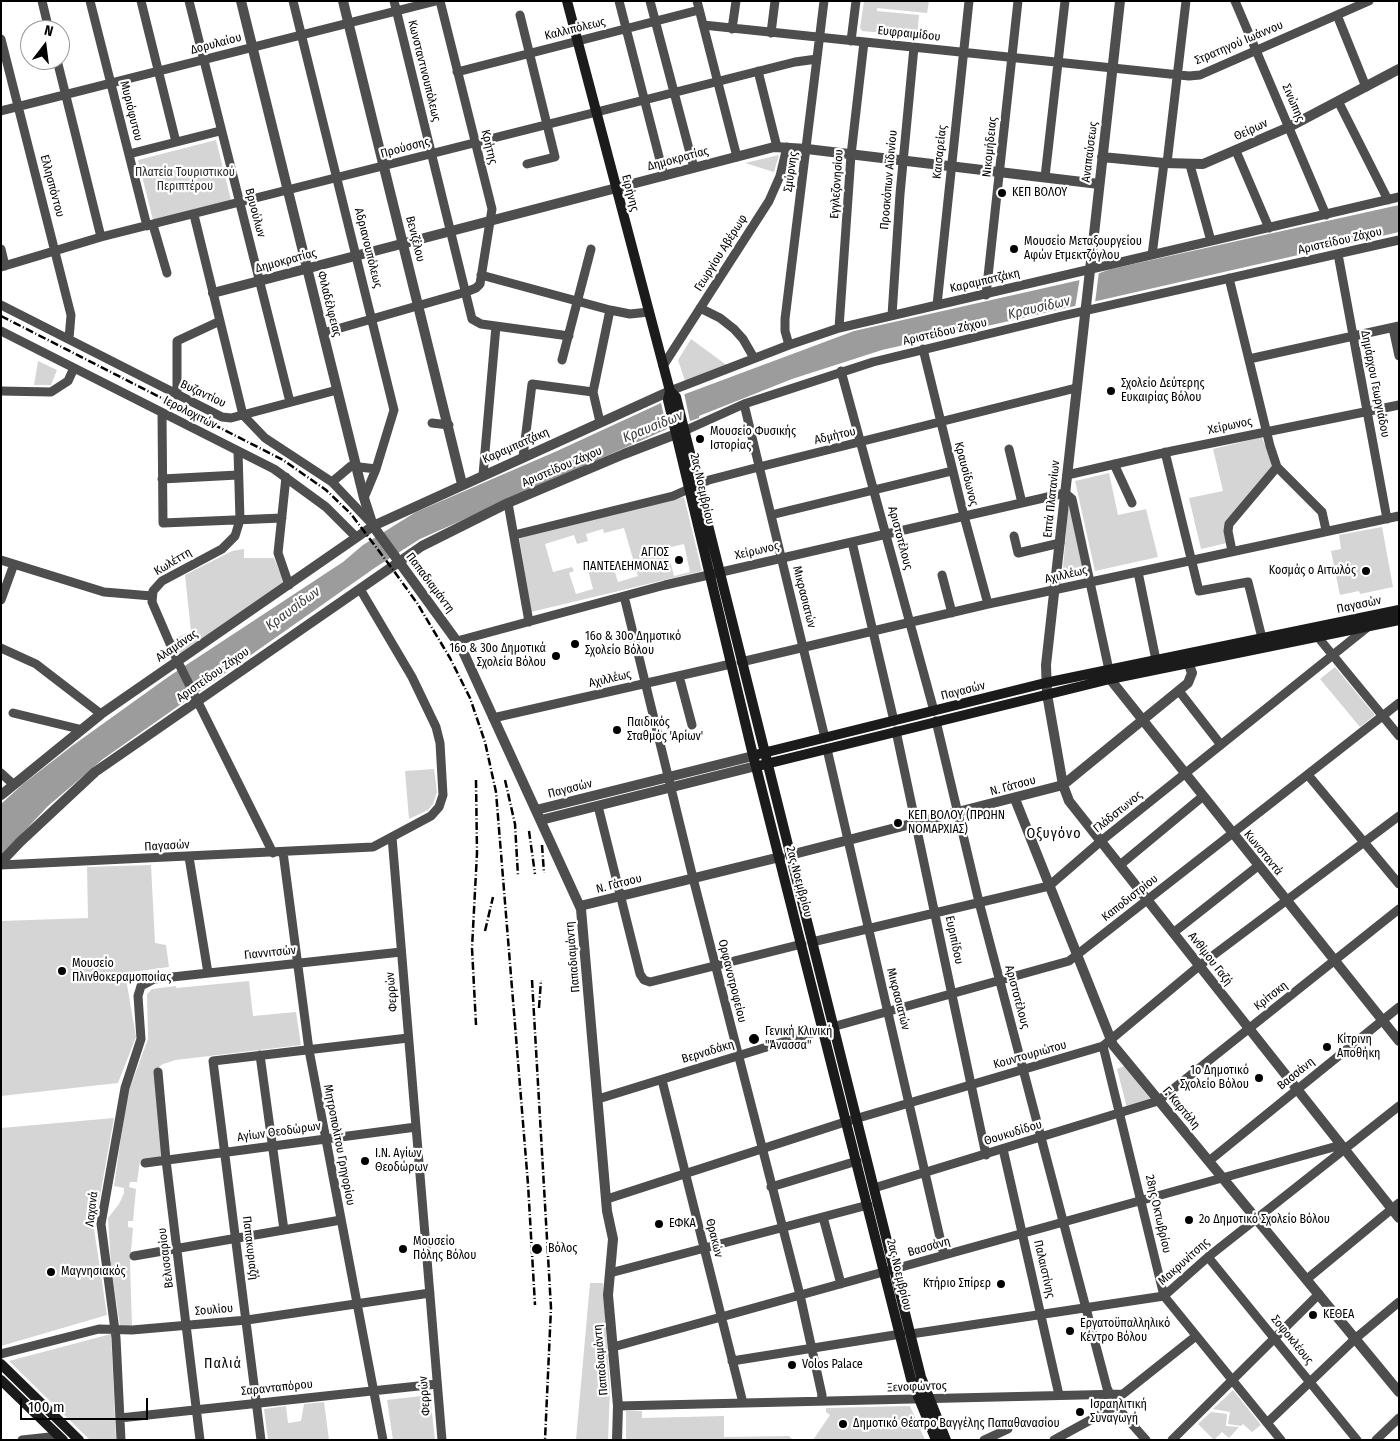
<!DOCTYPE html>
<meta charset="utf-8">
<style>
body{margin:0}
#map{position:relative;width:1400px;height:1441px;overflow:hidden;background:#fff;font-family:"Fira Sans Condensed",sans-serif}
canvas{display:block}
.frame{position:absolute;inset:0;border:2px solid #000;pointer-events:none}
.north{position:absolute;left:20px;top:20px;width:50px;height:50px;box-sizing:border-box;background:#fff;border:1px solid #999;border-radius:50%;rotate:15deg;font-size:14px;font-weight:700;line-height:20px;text-align:center;color:#000}
.north::after{content:'';display:block;margin:auto;width:18px;height:22px;background:#000;clip-path:polygon(50% 0,100% 100%,50% 72%,0 100%)}
.scale{position:absolute;left:20px;top:1398px;width:128px;height:22px;box-sizing:border-box;border:2px solid #000;border-top:0;padding-left:6px;font-size:15px;line-height:18px;white-space:nowrap;color:#000;-webkit-text-stroke:4px #fff;paint-order:stroke}
</style>
<div id="map">
<canvas width="1400" height="1441"></canvas>
<div class="frame"></div>
<div class="north">N</div>
<div class="scale">100 m</div>
</div>
<script>
const c = document.querySelector('canvas').getContext('2d');
c.lineJoin = 'round';
function fillPath(path, color) { c.fillStyle = color; c.fill(path, 'evenodd'); }
const toPath = rows => new Path2D(rows.map(r => 'M' + r).join(''));
function stroke(path, color, width, dash) { c.strokeStyle = color; c.lineWidth = width; c.lineCap = dash ? 'butt' : 'round'; c.setLineDash(dash || []); c.stroke(path); }
function write(font, color, halo, rows, align = 'center') {
  c.font = font + ' "Fira Sans Condensed",sans-serif'; c.lineWidth = 4.5; c.setLineDash([]); c.textBaseline = 'middle'; c.strokeStyle = halo; c.fillStyle = color; for (const [text, x, y, turn = 0] of rows) {
    c.save(); c.translate(x, y); c.rotate((+turn || 0) * Math.PI / 180); c.textAlign = isNaN(turn) ? turn : align; if (halo) c.strokeText(text, 0, 0); c.fillText(text, 0, 0); c.restore();
  }
}
const green = toPath([
 [864,1,929,1,927,13,877,8,877,11,919,15,917,36,862,31,860,28],
 [216,140,231,200,153,220,138,160],
 [779,155,774,172,745,163],
 [691,339,728,366,686,384,678,360],
 [38,361,57,370,51,385,34,385],
 [1262,437,1273,469,1224,527,1227,543,1201,549,1189,498,1223,491,1213,449],
 [1109,473,1118,515,1146,509,1158,557,1095,571,1075,481],
 [684,497,702,571,531,612,519,536],
 [624,528,638,576,618,582,612,563,600,567,600,570,596,572,595,568,588,570,593,589,576,594,569,573,574,571,572,567,553,572,545,544,574,535,577,544,588,541,586,534,603,529,604,533],
 [684,544,690,572,674,576,667,548],
 [1071,508,1084,573,1062,579,1068,509],
 [1382,527,1393,587,1360,594,1359,591,1340,595,1331,551,1341,549,1339,535],
 [244,549,244,558,274,558,284,583,179,654,172,640,191,631,185,575,232,551],
 [1335,667,1375,715,1360,727,1320,679],
 [434,769,437,792,433,804,428,810,409,819,405,771],
 [151,865,155,943,166,945,169,967,125,973,136,1037,118,1083,1,1096,1,921,88,918,87,867],
 [249,981,253,1016,296,1012,301,1045,176,1060,163,1064,156,1069,162,1157,140,1161,137,1182,130,1182,129,1187,136,1189,133,1221,128,1221,128,1227,133,1228,130,1263,132,1326,120,1326,111,1266,108,1218,119,1204,124,1193,124,1188,114,1186,127,1096,148,1039,147,994,152,989,176,986,176,988],
 [1124,1066,1152,1101,1127,1108,1117,1069],
 [114,1118,94,1229,107,1315,1,1346,1,1128],
 [590,1283,603,1283,610,1390,608,1440,576,1440],
 [111,1334,116,1440,90,1440,9,1361],
 [1233,1390,1261,1425,1252,1432,1243,1424,1241,1426,1228,1424,1230,1412,1213,1409],
 [430,1395,435,1440,393,1440,387,1400],
 [324,1402,329,1440,268,1440,264,1409,286,1406,288,1423,301,1421,304,1404],
 [910,1406,925,1440,813,1440,830,1415,826,1412,826,1408],
 [626,1411,642,1411,642,1418,724,1416,724,1437,789,1436,793,1440,626,1440],
 [1211,1412,1227,1414,1226,1426,1239,1427,1229,1438,1222,1432,1214,1440,1198,1424]
]);
const water = toPath([
 [1399,205,1399,232,882,350,792,379,699,416,699,418,667,429,420,539,376,567,103,759,48,806,1,856,1,804,23,784,72,746,168,677,343,562,363,545,416,512,557,451,661,403,854,331,1080,280,1111,269]
]);
const pier = toPath([
 [1099,271,1095,303,1075,308,1080,277],
 [684,393,690,421,667,429,661,403]
]);
const minor = toPath([
 [42,1,49,30],
 [90,1,147,226],
 [141,1,176,142],
 [189,1,290,402],
 [293,1,394,410,376,469,364,498],
 [394,1,472,319,481,324,569,336],
 [619,1,664,176],
 [650,1,694,168],
 [697,1,737,157],
 [1235,1,1326,215],
 [520,15,555,157,527,164],
 [1337,15,1366,87],
 [703,25,1189,76,1200,75,1369,1],
 [732,29,736,1],
 [771,33,775,1],
 [1,39,71,315,69,339],
 [851,41,856,1],
 [57,60,101,237],
 [758,71,777,147],
 [457,72,699,10],
 [1338,101,1388,200],
 [1,111,436,1],
 [1236,151,1269,228],
 [129,154,220,131],
 [1167,163,1186,1],
 [1190,165,1211,241],
 [1045,177,1065,1],
 [194,215,243,415,265,438,332,482,371,523],
 [153,225,167,273],
 [1,249,5,266],
 [1338,254,1387,519],
 [1152,255,1164,163],
 [1,267,101,237,795,62,817,59],
 [481,275,610,310,630,314,649,312],
 [1229,278,1270,446,1277,467,1322,512,1326,530],
 [986,295,1018,1],
 [1,305,222,417,231,418,337,390],
 [937,305,969,1],
 [700,308,720,318,734,329,743,339,754,358],
 [892,315,900,194,914,47],
 [839,328,851,155,864,42],
 [1393,328,1399,356],
 [1,331,274,469,326,507,356,537],
 [323,333,466,292,476,288,480,284,492,209,440,1],
 [789,345,785,331,785,319,824,1],
 [923,349,964,516,988,604],
 [1249,359,1399,326],
 [562,360,591,249],
 [663,366,769,201,780,176,787,147],
 [841,371,934,711],
 [1,391,51,392,68,381,74,368],
 [670,391,789,345,839,328,1399,197],
 [177,395,177,341,220,321],
 [744,404,825,738],
 [162,413,163,523,282,518],
 [600,422,593,392,610,310],
 [432,423,449,425],
 [684,431,744,404,873,362,1062,316,1399,240],
 [1009,449,1022,503],
 [238,451,240,520,235,536,222,549,162,581,153,591,152,602,177,660,273,853],
 [1165,452,1199,591,1248,582,1262,638],
 [523,457,532,384,593,392],
 [1114,464,1132,503],
 [483,475,496,326],
 [1067,475,1172,451,1399,405],
 [286,477,278,553,289,585],
 [162,479,238,475],
 [332,482,351,466,376,469],
 [508,503,529,622],
 [771,515,952,471],
 [514,535,673,496,709,480,759,467,1076,388],
 [1014,536,1018,553,1060,543],
 [852,542,894,721],
 [1232,551,1228,531,1229,524,1277,467],
 [1,560,104,592,152,596],
 [1138,572,1156,660],
 [942,575,952,613],
 [624,596,693,878,800,1295,822,1395,821,1401],
 [1,600,14,564],
 [1317,636,1399,736],
 [457,641,665,585,1065,493,1072,499,1109,670],
 [1,648,36,664,101,714],
 [741,662,988,604,1399,516],
 [679,676,692,725],
 [1179,691,1221,745],
 [13,713,79,729],
 [493,718,731,664],
 [936,721,979,902,1107,1388,1116,1406,1146,1440],
 [896,731,986,1155],
 [827,749,944,1255],
 [1,773,13,784],
 [1308,775,1399,884],
 [598,806,640,974,644,980,650,982,802,944],
 [392,837,442,1440],
 [283,852,309,1050,383,1440],
 [189,857,208,973],
 [1,865,373,847,431,816,439,807,443,795,440,743,436,727,412,677,360,589],
 [1120,865,1202,797],
 [1173,933,1258,866],
 [812,942,1049,886,1101,841,1369,626],
 [1103,1046,1164,1296,1281,1440],
 [260,1055,284,1230],
 [158,1072,166,1160,200,1440],
 [662,1080,743,1403],
 [598,1099,825,1029,1069,961,1399,703],
 [1003,1149,1059,1395],
 [1209,1161,1399,1007],
 [145,1163,416,1127],
 [771,1187,857,1161],
 [874,1188,1158,1101,1399,909],
 [607,1199,848,1121,1103,1046,1199,966,1399,816],
 [823,1217,841,1284],
 [134,1256,341,1220],
 [1208,1257,1357,1440],
 [610,1273,868,1205],
 [1307,1279,1399,1203],
 [911,1334,1164,1296,1208,1257,1399,1106],
 [613,1347,1341,1145],
 [1,1354,99,1329,132,1330,247,1320,430,1293],
 [732,1361,901,1334],
 [618,1406,1123,1394,1196,1336],
 [120,1418,437,1384],
 [1267,1423,1356,1338,1399,1302],
 [22,1440,59,1436],
 [121,1440,116,1338,101,1224,125,1088,141,1039,138,996,141,986,154,979,401,952],
 [261,1440,213,1061,408,1038],
 [984,1440,1008,1429],
 [1054,1440,1116,1406],
 [1172,1440,1319,1294],
 [1376,1440,1399,1418]
]);
const tertiary = toPath([
 [241,1,364,498,373,526,461,647,581,909,607,1211,613,1239,608,1295,618,1406,617,1440],
 [343,1,462,484],
 [1120,1,1046,665,1047,694,1063,785,1069,801,1399,1218],
 [1102,157,1164,163,1203,164,1289,127,1399,69],
 [213,293,774,147,807,149,1099,184],
 [1110,679,1399,1041],
 [1,795,101,714,373,526,670,391],
 [1015,799,1113,1045,1399,1392],
 [536,810,753,756],
 [541,820,756,766],
 [790,855,1063,785,1188,683,1192,673,1188,662],
 [1,862,20,842,95,772,422,546,508,503,624,454,684,431],
 [580,906,780,857]
]);
const secondary = toPath([
 [567,1,670,391,668,400,751,747,911,1379,936,1440],
 [670,391,676,397,921,1377,946,1440],
 [759,754,1045,683,1399,610],
 [762,765,1110,679,1399,620],
 [1,1364,79,1440],
 [1,1380,63,1440]
]);
const rail = toPath([
 [1,316,283,460,326,490,351,514,391,567,417,603,450,658,470,698,485,742,496,792,528,1184,535,1305],
 [476,780,477,853,472,948,476,1025],
 [505,780,515,824,518,876],
 [529,831,535,874],
 [542,845,544,873],
 [485,931,493,897],
 [532,980,551,1308,545,1440],
 [539,1008,541,980]
]);
const markers = [
 [1002,193,5,"#000"],
 [1014,249,5,"#000"],
 [1111,391,5,"#000"],
 [700,439,5,"#000"],
 [679,560,5,"#000"],
 [1366,571,5,"#000"],
 [575,644,5,"#000"],
 [556,656,5,"#000"],
 [617,730,5,"#000"],
 [898,823,5,"#000"],
 [62,971,5,"#000"],
 [754,1039,6,"#000"],
 [1327,1047,5,"#000"],
 [1259,1078,5,"#000"],
 [365,1161,5,"#000"],
 [1189,1220,5,"#000"],
 [659,1224,5,"#000"],
 [403,1249,5,"#000"],
 [537,1249,6,"#000"],
 [51,1272,5,"#000"],
 [1001,1284,5,"#000"],
 [1313,1315,5,"#000"],
 [1070,1331,5,"#000"],
 [792,1365,5,"#000"],
 [1080,1412,5,"#000"],
 [843,1424,5,"#000"]
];
const streetNames = [
 ["Καλλιπόλεως",575,29,-14],
 ["Ευφραιμίδου",909,34,6],
 ["Στρατηγού Ιωάννου",1239,43,-23],
 ["Δορυλαίου",216,44,-15],
 ["Κωνσταντινουπόλεως",424,71,76],
 ["Σινώπης",1293,103,67],
 ["Μυριόφυτου",131,111,76],
 ["Θείρων",1251,130,-25],
 ["Κρήτης",489,147,76],
 ["Νικομήδειας",990,147,-84],
 ["Προύσσης",405,148,-15],
 ["Καισαρείας",940,152,-84],
 ["Αναπαύσεως",1090,152,-83],
 ["Δημοκρατίας",678,159,-15],
 ["Σμύρνης",791,172,-82],
 ["Προσκόπων Αϊδινίου",889,180,-85],
 ["Εγγλεζονησίου",837,184,-86],
 ["Ελλησπόντου",52,186,75],
 ["Ειρήνης",630,193,75],
 ["Βρυούλων",255,213,75],
 ["Βενιζέλου",415,239,76],
 ["Αριστείδου Ζάχου",1340,241,-13],
 ["Αδριανουπόλεως",368,248,76],
 ["Γεωργίου Αβέρωφ",721,253,-58],
 ["Δημοκρατίας",286,261,-15],
 ["Καραμπατζάκη",985,281,-13],
 ["Φιλαδέλφειας",329,304,76],
 ["Αριστείδου Ζάχου",945,332,-13],
 ["Δημάρχου Γεωργιάδου",1375,384,79],
 ["Βυζαντίου",203,394,25],
 ["Ιερολοχιτών",190,413,27],
 ["Χείρωνος",1230,426,-12],
 ["Αδμήτου",835,436,-13],
 ["Καραμπατζάκη",516,446,-24],
 ["Αριστείδου Ζάχου",562,467,-23],
 ["Κραυσίδωνος",966,474,76],
 ["2ας Νοεμβρίου",702,489,77],
 ["Επτά Πλατανίων",1052,499,-84],
 ["Αριστοτέλους",900,538,75],
 ["Χείρωνος",757,551,-13],
 ["Κωλέττη",173,562,-31],
 ["Αχιλλέως",1066,575,-13],
 ["Παπαδιαμάντη",430,583,53],
 ["Μικρασιατών",804,597,76],
 ["Παγασών",1359,605,-12],
 ["Αλαμάνας",177,646,-34],
 ["Αριστείδου Ζάχου",213,675,-35],
 ["Αχιλλέως",610,679,-13],
 ["Παγασών",963,691,-14],
 ["Ν. Γάτσου",1013,786,-15],
 ["Παγασών",570,789,-14],
 ["Γλάδστωνος",1118,812,-39],
 ["Παγασών",167,846,-3],
 ["Κωνσταντά",1263,853,51],
 ["2ας Νοεμβρίου",799,882,75],
 ["Ν. Γάτσου",619,884,-14],
 ["Καποδιστρίου",1130,898,-38],
 ["Ευριπίδου",954,940,78],
 ["Γιαννιτσών",270,953,-6],
 ["Παπαδιαμάντη",573,957,-95],
 ["Ανθίμου Γαζή",1210,959,52],
 ["Ορφανοτροφείου",732,981,76],
 ["Φερρών",392,992,-95],
 ["Κρίτσκη",1271,996,-38],
 ["Αριστοτέλους",1017,997,75],
 ["Μικρασιατών",898,999,76],
 ["Βερναδάκη",708,1052,-17],
 ["Κουντουριώτου",1030,1055,-16],
 ["Βασσάνη",1296,1074,-39],
 ["Γ. Καρτάλη",1181,1108,50],
 ["Αγίων Θεοδώρων",279,1132,-8],
 ["Θουκυδίδου",1013,1133,-17],
 ["Μητροπολίτου Γρηγορίου",339,1145,79],
 ["Λαχανά",92,1209,-83],
 ["28ης Οκτωβρίου",1158,1214,77],
 ["Θρακών",714,1238,76],
 ["Βασσάνη",929,1247,-16],
 ["Παπακυριαζή",250,1248,83],
 ["Βελισσαρίου",166,1258,-97],
 ["Μακρυνίτσης",1184,1262,-42],
 ["Παλαιστίνης",1044,1269,77],
 ["2ας Νοεμβρίου",899,1275,76],
 ["Σουλίου",214,1310,-5],
 ["Σοφοκλέους",1292,1340,51],
 ["Παπαδιαμάντη",601,1360,-95],
 ["Ξενοφώντος",917,1387,-2],
 ["Σαρανταπόρου",277,1388,-6],
 ["Φερρών",425,1396,-95]
];
const parkNames = [
 ["Πλατεία Τουριστικού",185,173],
 ["Περιπτέρου",185,187]
];
const poiNames = [
 ["ΚΕΠ ΒΟΛΟΥ",1012,193],
 ["Μουσείο Μεταξουργείου",1024,242],
 ["Αφών Ετμεκτζόγλου",1024,256],
 ["Σχολείο Δεύτερης",1121,384],
 ["Ευκαιρίας Βόλου",1121,398],
 ["Μουσείο Φυσικής",710,432],
 ["Ιστορίας",710,446],
 ["ΑΓΙΟΣ",669,553,"right"],
 ["ΠΑΝΤΕΛΕΗΜΟΝΑΣ",669,567,"right"],
 ["Κοσμάς ο Αιτωλός",1356,571,"right"],
 ["16ο & 30ο Δημοτικό",585,637],
 ["Σχολείο Βόλου",585,651],
 ["16ο & 30ο Δημοτικά",546,649,"right"],
 ["Σχολεία Βόλου",546,663,"right"],
 ["Παιδικός",627,723],
 ["Σταθμός 'Αρίων'",627,737],
 ["ΚΕΠ ΒΟΛΟΥ (ΠΡΩΗΝ",908,816],
 ["ΝΟΜΑΡΧΙΑΣ)",908,830],
 ["Μουσείο",72,964],
 ["Πλινθοκεραμοποιίας",72,978],
 ["Γενική Κλινική",765,1032],
 ["\"Άνασσα\"",765,1046],
 ["Κίτρινη",1337,1040],
 ["Αποθήκη",1337,1054],
 ["1ο Δημοτικό",1249,1071,"right"],
 ["Σχολείο Βόλου",1249,1085,"right"],
 ["Ι.Ν. Αγίων",375,1154],
 ["Θεοδώρων",375,1168],
 ["2ο Δημοτικό Σχολείο Βόλου",1199,1220],
 ["ΕΦΚΑ",669,1224],
 ["Μουσείο",413,1242],
 ["Πόλης Βόλου",413,1256],
 ["Βόλος",548,1249],
 ["Μαγνησιακός",61,1272],
 ["Κτήριο Σπίρερ",991,1284,"right"],
 ["ΚΕΘΕΑ",1323,1315],
 ["Εργατοϋπαλληλικό",1080,1324],
 ["Κέντρο Βόλου",1080,1338],
 ["Volos Palace",802,1365],
 ["Ισραηλιτική",1090,1405],
 ["Συναγωγή",1090,1419],
 ["Δημοτικό Θέατρο Βαγγέλης Παπαθανασίου",853,1424]
];
const waterNames = [
 ["Κραυσίδων",1039,308,-13],
 ["Κραυσίδων",653,427,-22],
 ["Κραυσίδων",293,609,-36]
];
const neighbourhoodNames = [
 ["Οξυγόνο",1054,834],
 ["Παλιά",223,1364]
];
fillPath(green, '#d5d5d5');
fillPath(water, '#9c9c9c');
fillPath(pier, '#fff');
stroke(minor, '#4e4e4e', 9);
stroke(tertiary, '#4e4e4e', 10);
stroke(secondary, '#1b1b1b', 10);
stroke(rail, '#000', 2.5, [8, 2.5, 1, 2.5]);
for (const [x, y, r, color] of markers) { const dot = new Path2D(); dot.arc(x, y, r, 0, 2 * Math.PI); c.fillStyle = color; c.fill(dot); stroke(dot, '#fff', 2); }
write('12px', '#000', '#fff', streetNames);
write('12px', '#2c2c2c', '#fff', parkNames);
write('12px', '#000', '#fff', poiNames, 'left');
write('italic 14px', '#3d3d3d', '#fff', waterNames);
c.letterSpacing = '1px';
write('14px', '#000', '#fff', neighbourhoodNames);
c.letterSpacing = '0px';
</script>
